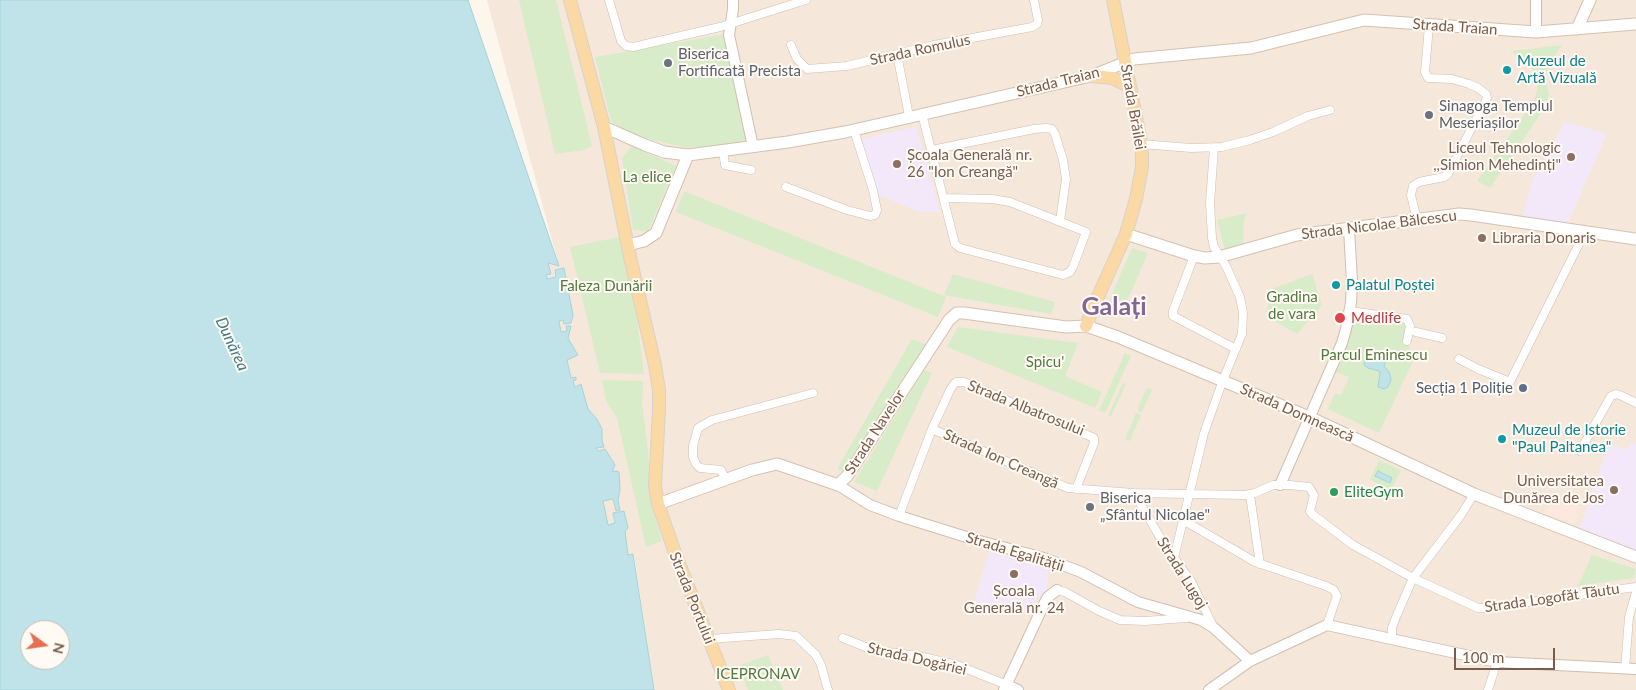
<!DOCTYPE html>
<meta charset="utf-8">
<style>
body{margin:0}
#map{position:relative;width:1636px;height:690px;overflow:hidden;background:#fdf6ec;font-family:Lato,sans-serif}
canvas{display:block}
.north{position:absolute;left:20px;top:620px;width:50px;height:50px;box-sizing:border-box;background:#fffaf3;border:1px solid #cabbb1;border-radius:50%;rotate:104deg;font-size:14px;font-weight:700;line-height:20px;text-align:center;color:#7a5c4d}
.north::after{content:'';display:block;margin:auto;width:18px;height:22px;background:#e76f51;clip-path:polygon(50% 0,100% 100%,50% 72%,0 100%)}
.scale{position:absolute;left:1454px;top:648px;width:101px;height:22px;box-sizing:border-box;border:2px solid #7a5c4d;border-top:0;padding-left:6px;font-size:15px;line-height:18px;white-space:nowrap;color:#7a5c4d;-webkit-text-stroke:4px #fffaf3;paint-order:stroke}
</style>
<div id="map">
<canvas width="1636" height="690"></canvas>
<div class="north">N</div>
<div class="scale">100 m</div>
</div>
<script>
const c = document.querySelector('canvas').getContext('2d');
c.lineJoin = 'round';
function fillPath(path, color) { c.fillStyle = color; c.fill(path, 'evenodd'); }
const toPath = rows => new Path2D(rows.map(r => 'M' + r).join(''));
function stroke(path, color, width, dash) { c.strokeStyle = color; c.lineWidth = width; c.lineCap = dash ? 'butt' : 'round'; c.setLineDash(dash || []); c.stroke(path); }
function write(font, color, halo, rows, align = 'center') {
  c.font = font + ' Lato,sans-serif'; c.lineWidth = 4; c.setLineDash([]); c.textBaseline = 'middle'; c.strokeStyle = halo; c.fillStyle = color; for (const [text, x, y, turn = 0] of rows) {
    c.save(); c.translate(x, y); c.rotate((+turn || 0) * Math.PI / 180); c.textAlign = isNaN(turn) ? turn : align; if (halo) c.strokeText(text, 0, 0); c.fillText(text, 0, 0); c.restore();
  }
}
const residential = toPath([
 [487,0,1636,0,1636,690,654,690,634,554,628,555,624,531,628,528,624,511,613,513,615,523,608,525,602,501,613,498,616,510,620,509,618,500,620,490,612,472,615,465,596,448,602,440,602,428,597,419,588,409,580,384,576,387,573,381,576,378,572,379,567,359,578,354,568,338,567,331,561,332,559,321,564,320,567,298,563,299,562,294,565,293,563,281,566,294,570,292,564,269,555,270,556,277,547,279,546,275,548,263,559,266]
]);
const commercial = toPath([
 [1551,496,1558,499,1559,496,1573,501,1572,504,1578,506,1575,513,1578,515,1574,524,1545,513]
]);
const education = toPath([
 [1565,122,1607,134,1567,225,1524,218,1524,208,1533,179],
 [916,127,940,212,919,212,874,193,873,190,861,139],
 [1631,442,1636,444,1636,551,1579,530,1609,443,1627,450],
 [989,552,1049,567,1046,591,1020,614,974,602]
]);
const green = toPath([
 [519,0,556,0,592,146,584,150,555,154],
 [726,34,748,141,706,147,683,147,634,136,611,121,595,57],
 [1562,45,1548,65,1545,79,1549,95,1546,106,1490,188,1477,181,1534,101,1537,91,1537,77,1531,67,1510,51],
 [632,146,676,166,648,231,633,230,622,158],
 [684,191,946,297,938,317,676,212],
 [1247,213,1244,220,1243,232,1244,244,1225,251,1217,220],
 [619,237,635,302,644,374,600,373,570,247],
 [1132,248,1148,253,1121,315,1106,308],
 [953,274,1055,302,1051,314,944,295],
 [1312,274,1322,305,1297,334,1267,317,1269,290],
 [1351,313,1407,320,1408,343,1413,361,1379,433,1328,409,1335,393,1341,395,1349,377,1335,372],
 [958,327,1078,343,1065,376,1102,392,1095,408,947,347],
 [912,339,927,345,844,472,837,469],
 [1125,353,1131,356,1105,413,1099,410],
 [924,370,932,373,877,491,854,482],
 [602,380,643,381,642,404,648,451,651,505,662,541,646,547,617,418,606,401],
 [1123,383,1126,384,1111,416,1108,415],
 [1147,387,1152,390,1142,412,1137,410],
 [1136,413,1141,415,1130,441,1125,439],
 [1379,460,1401,470,1391,490,1370,480],
 [1592,555,1636,569,1634,578,1578,586],
 [768,655,783,690,748,690,738,666]
]);
const water = toPath([
 [0,0,468,0,559,266,548,263,551,274,546,275,547,279,556,277,555,270,564,268,573,315,571,323,564,324,563,320,559,321,561,332,567,331,566,326,571,326,568,338,578,355,567,360,571,378,576,377,576,380,573,381,575,387,581,384,588,409,597,419,602,429,602,440,604,447,596,448,598,451,605,449,615,465,612,472,616,471,619,472,620,490,618,500,620,510,616,511,613,499,603,501,608,525,615,523,613,513,624,511,628,528,625,531,628,555,633,554,654,690,0,690,0,0],
 [30,630,60,630,60,660,30,660,30,630],
 [1372,353,1381,355,1386,361,1384,366,1389,372,1391,380,1388,387,1384,389,1378,387,1380,373,1379,371,1368,368,1364,365,1366,355,1372,353],
 [1378,471,1392,478,1390,483,1375,476,1378,471]
]);
const minor = toPath([
 [609,0,621,41,626,46,633,47,720,27,806,0],
 [791,45,797,59,807,69,847,66,934,45,1032,27,1037,24,1038,20,1034,0],
 [897,54,909,116],
 [922,114,955,244,960,248,979,253,1063,275,1070,272,1073,267,1086,232,1010,202,992,199,944,198],
 [1141,144,1191,148,1222,147,1250,140,1273,132,1308,116,1330,110],
 [723,150,725,165,751,170],
 [932,150,1034,129,1046,128,1052,129,1055,134,1063,160,1066,179,1060,221],
 [786,187,847,210,870,216,875,215,877,210,873,190,854,130],
 [1417,220,1411,195,1413,186,1419,182,1444,177,1448,174,1487,98,1486,94,1478,88,1469,84,1452,79,1428,78,1425,72,1429,26],
 [1194,256,1173,311,1173,316,1236,349],
 [1350,311,1407,319,1410,326,1407,341],
 [1416,332,1442,338],
 [1459,359,1478,369,1510,382,1585,232],
 [932,429,1068,488,1134,493,1245,495,1255,493,1273,485,1290,485,1309,487,1314,495,1310,511,1312,514,1353,545,1413,578,1478,608,1488,608,1636,587],
 [1580,451,1611,396,1616,394,1622,396,1636,403],
 [726,480,721,470,700,468,696,464,693,457,693,446,698,428,712,420,813,393],
 [1134,493,1164,544,1191,581,1214,628],
 [1250,495,1260,564],
 [899,516,932,429,951,388,956,382,964,382,1094,438,1094,443,1076,489],
 [1183,520,1255,562,1326,586,1334,590,1337,596,1327,625],
 [1174,558,1204,433,1223,380,1242,334,1243,313,1240,297,1226,266,1214,247,1212,238,1210,203,1214,148],
 [1057,590,1065,592,1099,611,1120,620,1145,621,1186,618],
 [843,638,873,650,919,656,957,665,1007,685],
 [1392,638,1392,628,1396,617,1413,578,1461,515,1474,494],
 [709,639,779,634,796,636,816,655,821,665,828,690],
 [1625,669,1629,617,1636,592],
 [1488,690,1497,662]
]);
const tertiary = toPath([
 [733,0,733,9,729,35,753,147],
 [1536,32,1536,0],
 [838,485,870,505,899,516,976,540,1044,558,1081,572,1138,602,1201,620,1214,628,1250,661],
 [1280,485,1342,343,1346,329,1351,303,1352,281,1349,229],
 [1007,685,1018,690],
 [1004,690,1044,604,1048,597,1057,590],
 [1209,690,1250,661,1327,625,1497,662,1636,669]
]);
const secondary = toPath([
 [1577,29,1590,0],
 [604,127,645,145,664,152,688,155,788,142,845,132,1091,76,1134,59,1251,48,1364,20,1536,32,1636,24],
 [1126,234,1194,256,1205,258,1219,257,1297,235,1459,214,1471,215,1636,239],
 [628,245,644,241,656,233,688,155],
 [658,504,752,470,777,464,838,485,848,475,949,320,957,313,964,313,1066,327,1086,326,1118,337,1309,417,1474,494,1636,557]
]);
const primary = toPath([
 [570,0,604,127,630,257,655,365,659,390,659,410,655,486,658,504,675,553,729,690],
 [1091,76,1113,78,1130,87],
 [1086,326,1092,310,1126,234,1136,199,1142,167,1142,154,1139,132,1113,0]
]);
const markers = [
 [668,63,5,"#6b7280"],
 [1507,70,5,"#0f9aa8"],
 [1429,115,5,"#6b7280"],
 [1571,157,5,"#8d6e63"],
 [897,164,5,"#8d6e63"],
 [1482,238,5,"#8d6e63"],
 [1336,285,5,"#0f9aa8"],
 [1340,318,6,"#e0444e"],
 [1523,388,5,"#5c6f8a"],
 [1502,439,5,"#0f9aa8"],
 [1614,490,5,"#8d6e63"],
 [1334,492,5,"#2e9e5b"],
 [1090,507,5,"#6b7280"],
 [1014,574,5,"#8d6e63"]
];
const streetNames = [
 ["Strada Traian",1455,27,4],
 ["Strada Romulus",920,50,-12],
 ["Strada Traian",1058,82,-14],
 ["Strada Brăilei",1133,107,80],
 ["Strada Nicolae Bălcescu",1379,225,-7],
 ["Strada Albatrosului",1026,408,22],
 ["Strada Domnească",1297,413,24],
 ["Strada Navelor",875,432,-57],
 ["Strada Ion Creangă",1001,459,24],
 ["Strada Egalității",1015,552,17],
 ["Strada Lugoj",1182,573,58],
 ["Strada Portului",692,598,68],
 ["Strada Logofăt Tăutu",1552,598,-8],
 ["Strada Dogăriei",917,659,13]
];
const worshipNames = [
 ["Biserica",678,54],
 ["Fortificată Precista",678,71],
 ["Sinagoga Templul",1439,106],
 ["Meseriașilor",1439,123],
 ["Biserica",1100,498],
 ["„Sfântul Nicolae\"",1100,515]
];
const cultureNames = [
 ["Muzeul de",1517,61],
 ["Artă Vizuală",1517,78],
 ["Palatul Poștei",1346,285],
 ["Muzeul de Istorie",1512,430],
 ["\"Paul Paltanea\"",1512,447]
];
const educationNames = [
 ["Liceul Tehnologic",1561,148],
 [",,Simion Mehedinți\"",1561,165],
 ["Școala Generală nr.",907,155,"left"],
 ["26 \"Ion Creangă\"",907,172,"left"],
 ["Libraria Donaris",1492,238,"left"],
 ["Universitatea",1604,481],
 ["Dunărea de Jos",1604,498],
 ["Școala",1014,591,"center"],
 ["Generală nr. 24",1014,608,"center"]
];
const parkNames = [
 ["La elice",647,177],
 ["Faleza Dunării",606,286],
 ["Gradina",1292,297],
 ["de vara",1292,314],
 ["Parcul Eminescu",1374,355],
 ["Spicu'",1045,362],
 ["ICEPRONAV",758,674]
];
const healthNames = [
 ["Medlife",1351,318]
];
const serviceNames = [
 ["Secția 1 Poliție",1513,388]
];
const leisureNames = [
 ["EliteGym",1344,492]
];
const waterNames = [
 ["Dunărea",232,344,65]
];
const townNames = [
 ["Galați",1114,307]
];
fillPath(residential, '#f5e8da');
fillPath(commercial, '#fde8e0');
fillPath(education, '#f3e8fa');
fillPath(green, '#d8ecc9');
fillPath(water, '#bfe3e8');
stroke(water, '#a5d3da', 1);
stroke(minor, '#d1beb0', 9);
stroke(tertiary, '#d1beb0', 12);
stroke(secondary, '#d6c0b0', 13);
stroke(primary, '#dad1cd', 14);
stroke(minor, '#fff', 8);
stroke(tertiary, '#fff', 10);
stroke(secondary, '#fff', 11);
stroke(primary, '#fbd9a5', 12);
for (const [x, y, r, color] of markers) { const dot = new Path2D(); dot.arc(x, y, r, 0, 2 * Math.PI); c.fillStyle = color; c.fill(dot); stroke(dot, '#fffaf3', 2); }
write('15px', '#7a5c4d', '#fffaf3', streetNames);
write('15px', '#5b616d', '#fffaf3', worshipNames, 'left');
write('15px', '#0d838f', '#fffaf3', cultureNames, 'left');
write('15px', '#785e54', '#fffaf3', educationNames, 'right');
write('15px', '#537a41', '#fffaf3', parkNames);
write('15px', '#be3a42', '#fffaf3', healthNames, 'left');
write('15px', '#4e5e75', '#fffaf3', serviceNames, 'right');
write('15px', '#27864d', '#fffaf3', leisureNames, 'left');
write('italic 16px', '#437c86', '#fffaf3', waterNames);
write('bold 25px', '#846695', '#fffaf3', townNames);
</script>
